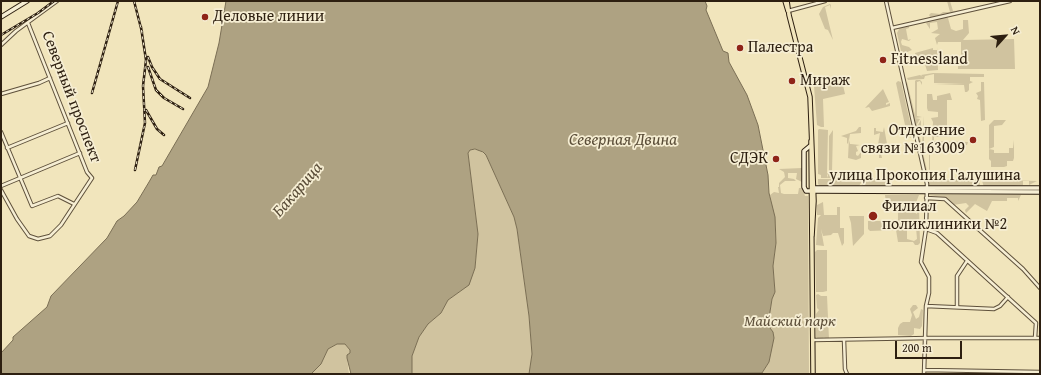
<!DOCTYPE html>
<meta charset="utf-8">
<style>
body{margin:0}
#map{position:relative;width:1041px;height:375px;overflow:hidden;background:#f1e5bc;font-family:"Gentium Book Plus",serif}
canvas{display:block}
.frame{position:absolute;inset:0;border:2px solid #2d1f10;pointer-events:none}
.north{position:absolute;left:985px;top:16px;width:40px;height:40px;-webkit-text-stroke:3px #f6eed3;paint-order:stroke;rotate:63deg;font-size:11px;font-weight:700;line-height:16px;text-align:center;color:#2d1f10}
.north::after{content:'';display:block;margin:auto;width:14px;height:18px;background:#2d1f10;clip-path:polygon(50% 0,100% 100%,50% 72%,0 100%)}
.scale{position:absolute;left:895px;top:341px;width:67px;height:18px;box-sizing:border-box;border:2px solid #2d1f10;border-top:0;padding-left:5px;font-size:12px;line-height:14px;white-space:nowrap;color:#2d1f10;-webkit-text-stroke:3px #f6eed3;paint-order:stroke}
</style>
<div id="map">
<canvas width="1041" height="375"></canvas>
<div class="frame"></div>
<div class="north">N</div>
<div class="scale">200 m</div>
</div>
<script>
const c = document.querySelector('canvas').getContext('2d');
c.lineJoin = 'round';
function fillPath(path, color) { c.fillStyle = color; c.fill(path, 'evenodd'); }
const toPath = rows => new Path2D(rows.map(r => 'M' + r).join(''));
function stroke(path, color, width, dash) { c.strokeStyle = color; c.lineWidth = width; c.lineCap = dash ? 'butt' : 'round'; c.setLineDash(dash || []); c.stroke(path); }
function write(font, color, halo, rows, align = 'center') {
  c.font = font + ' "Gentium Book Plus",serif'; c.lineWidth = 3.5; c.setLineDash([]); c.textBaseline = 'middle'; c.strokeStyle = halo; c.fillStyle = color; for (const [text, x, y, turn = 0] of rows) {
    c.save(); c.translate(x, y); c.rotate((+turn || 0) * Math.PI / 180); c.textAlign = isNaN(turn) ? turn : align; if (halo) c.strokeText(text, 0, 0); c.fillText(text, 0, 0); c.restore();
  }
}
const green = toPath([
 [947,1,950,1,953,11,966,10,944,14,943,16,948,18,951,29,956,31,963,29,963,20,968,20,969,33,963,40,1014,39,1015,69,958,69,958,66,961,66,961,42,938,42,937,45,935,38,940,34,931,33,938,29,937,22,930,23,930,29,926,23,931,19,929,15,931,13,940,14,943,12,950,12],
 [830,4,831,5,831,9,830,5,825,7,833,40,828,30,825,29,819,14,823,7],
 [909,25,909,28,906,29,908,40,911,39,909,41,902,39,901,42,902,45,909,47,912,50,905,53,901,51,897,33,900,27],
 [937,47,938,70,927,71,924,61,917,63,915,53,933,48,933,50,937,50],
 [933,73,984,74,984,77,970,77,970,81,973,82,969,84,969,90,967,92,965,92,964,85,934,85,965,84,934,83,934,74,925,76,924,79,908,80,907,78,920,75,923,77,921,75],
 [916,80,920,80,922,82,922,85,920,81,917,82,917,116,922,117,915,118,920,119,917,124,918,130,918,125,921,120,921,136,918,131,922,145,924,116,924,147,927,148,930,145,936,147,930,148,930,169,929,171,929,148,922,148,928,175,927,176,905,84,907,82,915,115,915,81],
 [842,81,845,94,823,99,824,127,821,127,817,125,814,86,822,82,825,84],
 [898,81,901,82,913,135,910,138,905,125,896,83],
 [981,82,984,82,985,120,981,121,980,100,977,99,978,96,976,93,981,91],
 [883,89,889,102,886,103,886,105,890,103,890,106,872,111,869,107,865,108],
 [950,93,952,100,947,100,947,131,950,131,950,137,934,137,934,141,968,142,967,145,934,144,932,142,933,122,931,118,938,117,938,112,928,111,927,108,927,94,932,94,933,100,937,100,937,96],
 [994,120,1006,120,1002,125,994,126,994,147,989,149,994,150,994,153,1009,153,1009,148,1013,148,1014,140,1014,158,1013,161,1007,161,1007,166,1004,167,991,167,991,161,989,159,989,125],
 [859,127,861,127,861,133,850,134,849,140,850,144,860,144,851,145,860,145,856,146,858,151,856,152,856,155,858,156,861,152,861,158,856,160,848,158,849,138,848,144,847,143,847,138,841,136,856,131],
 [884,127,887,144,889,144,890,147,882,150,881,154,882,158,879,158,879,149,883,149,883,145,878,145,880,133,874,135,874,128,876,128,876,131,883,132],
 [819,129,828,130,827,173,833,178,827,178,828,175,827,174,827,178,821,178,821,175,818,174,818,130],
 [833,130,832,172,837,172,837,177,858,176,858,172,855,171,858,171,860,175,858,178,835,178,829,173,829,136],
 [470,150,479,150,486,155,514,217,517,229,529,316,532,354,529,374,412,374,412,356,419,337,428,324,441,313,448,300,466,287,475,268,478,234,468,153],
 [802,168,802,182,796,179,797,173,788,173,788,178,794,179,796,181,785,181,780,185,781,193,784,194,798,194,799,188,802,188,805,196,808,196,809,374,762,374,769,362,774,334,770,328,769,318,772,299,775,292,773,266,776,243,776,227,770,195,774,192,779,193,778,187,779,187,779,183,785,177,784,172,779,169],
 [818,179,861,179,861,183,859,186,820,186,818,184],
 [862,179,886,179,893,185,888,186,864,187,862,185],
 [927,179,977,179,979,180,980,185,977,187,931,187,929,185],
 [984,180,1002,180,1037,181,1029,185,1029,181,1023,181,1023,185,1014,186,984,187,982,181],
 [885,195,919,195,915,205,913,202,886,203],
 [927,195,1021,195,1018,201,1018,198,1007,198,1007,201,992,201,987,211,975,204,966,213,965,210,969,206,966,203,953,205,944,197],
 [823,202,824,215,837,215,837,207,840,207,840,228,844,228,844,243,842,246,838,233,833,233,831,235,823,236,821,229,824,246,816,245,818,218,821,215,817,215,817,205],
 [917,209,919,209,920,243,918,245,915,245,913,242,898,242,896,230,870,231,868,229,868,221,881,221,882,226,894,226,896,229,907,229,907,239,914,241,917,239,916,227,898,227,898,211,912,211,917,214],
 [849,216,864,216,864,234,853,246,851,223],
 [817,250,827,250,827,291,823,292,816,292,815,252],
 [818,294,821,296,827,296,829,339,825,339,824,337,823,339,819,339,816,337,816,314,819,310,817,308,816,295],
 [913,305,916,305,918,308,913,312,916,319,919,317,921,309,923,310,922,326,920,329,914,328,914,334,911,336,898,335,898,328,900,324,903,322,910,322,912,315,910,309],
 [337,344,345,344,350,350,350,353,347,358,349,374,311,374,321,364,328,349]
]);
const water = toPath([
 [226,1,705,1,707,6,706,10,723,51,728,53,729,62,747,95,758,125,768,175,769,193,775,217,776,243,773,266,775,292,772,299,769,318,770,328,773,332,774,338,769,362,762,373,529,374,532,354,529,316,517,229,514,217,486,155,483,152,475,149,470,150,468,153,478,234,475,268,469,285,448,300,441,313,428,324,419,337,412,356,412,374,351,374,347,358,347,355,350,353,350,350,345,344,337,344,328,349,321,364,311,374,1,374,1,353,13,340,13,337,47,307,51,296,107,238,117,221,124,216,137,202,149,182,153,175,156,175,159,167,162,166,208,87,219,43,226,1]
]);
const street = toPath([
 [886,1,927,184,926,229,921,262,929,277,929,293,926,306,924,374],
 [788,11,825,1],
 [892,28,1010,1],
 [1,45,16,31,57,1],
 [1,94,39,83,50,78],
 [1,132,32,206,58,196,74,204],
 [7,148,68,123],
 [1,186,80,153],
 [1,190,17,219,29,236,38,239,50,236,61,225,92,178,87,172,28,23],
 [926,198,945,199,1023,269,1040,288],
 [926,229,937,233,1036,323,1035,338],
 [926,306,994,309,1000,306,1008,297],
 [957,307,957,276,967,261],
 [813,340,930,338,1040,338],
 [844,340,845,369,847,374],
 [924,370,1040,372]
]);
const secondary = toPath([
 [1,17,27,1],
 [810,146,804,151,804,187,806,191,811,191],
 [814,188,1040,188],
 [814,191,1040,192]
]);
const primary = toPath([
 [785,1,788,11],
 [787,1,789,15,810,97,814,201,812,236],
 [811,141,813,374]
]);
const rail = toPath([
 [134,1,142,32],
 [1,35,38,13,54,1],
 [148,57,152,67,160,79,190,98],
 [148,67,156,90,164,98,183,109],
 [92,93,118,1],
 [146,110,157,129,164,135],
 [135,170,145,123,143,86,146,60,141,27]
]);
const markers = [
 [205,17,4,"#8f2418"],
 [740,48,4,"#8f2418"],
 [883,60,4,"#8f2418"],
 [792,81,4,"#8f2418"],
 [973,140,4,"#8f2418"],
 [776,159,4,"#8f2418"],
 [873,216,5,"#8f2418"]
];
const poiNames = [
 ["Деловые линии",213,17],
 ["Палестра",748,48],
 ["Fitnessland",891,60],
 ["Мираж",800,81],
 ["Отделение",965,131,"right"],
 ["связи №163009",965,149,"right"],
 ["СДЭК",768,159,"right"],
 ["Филиал",882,207],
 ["поликлиники №2",882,225]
];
const streetNames = [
 ["Северный проспект",71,97,69],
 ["улица Прокопия Галушина",925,176]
];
const parkNames = [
 ["Майский парк",790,322]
];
const waterNames = [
 ["Северная Двина",623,141],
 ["Бакарица",298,190,-49]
];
fillPath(green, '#d0c39f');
fillPath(water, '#aea282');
stroke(water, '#7a6e54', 1);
stroke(street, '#5e503b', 4.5);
stroke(secondary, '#2d1f10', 5.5);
stroke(primary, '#2d1f10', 5.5);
stroke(street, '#f6eed3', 2.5);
stroke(secondary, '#f6eed3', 3.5);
stroke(primary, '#f1e5bc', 3.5);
stroke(rail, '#2d1f10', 2.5);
stroke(rail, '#f6eed3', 1, [3]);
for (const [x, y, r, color] of markers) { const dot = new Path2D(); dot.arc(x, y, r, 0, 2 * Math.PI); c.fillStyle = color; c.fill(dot); stroke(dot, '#f6eed3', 1.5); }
write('16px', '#2d1f10', '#f6eed3', poiNames, 'left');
write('16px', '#2d1f10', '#f6eed3', streetNames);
write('italic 16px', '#5e503b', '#f6eed3', parkNames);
write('italic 17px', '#5a4d38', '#f6eed3', waterNames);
</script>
